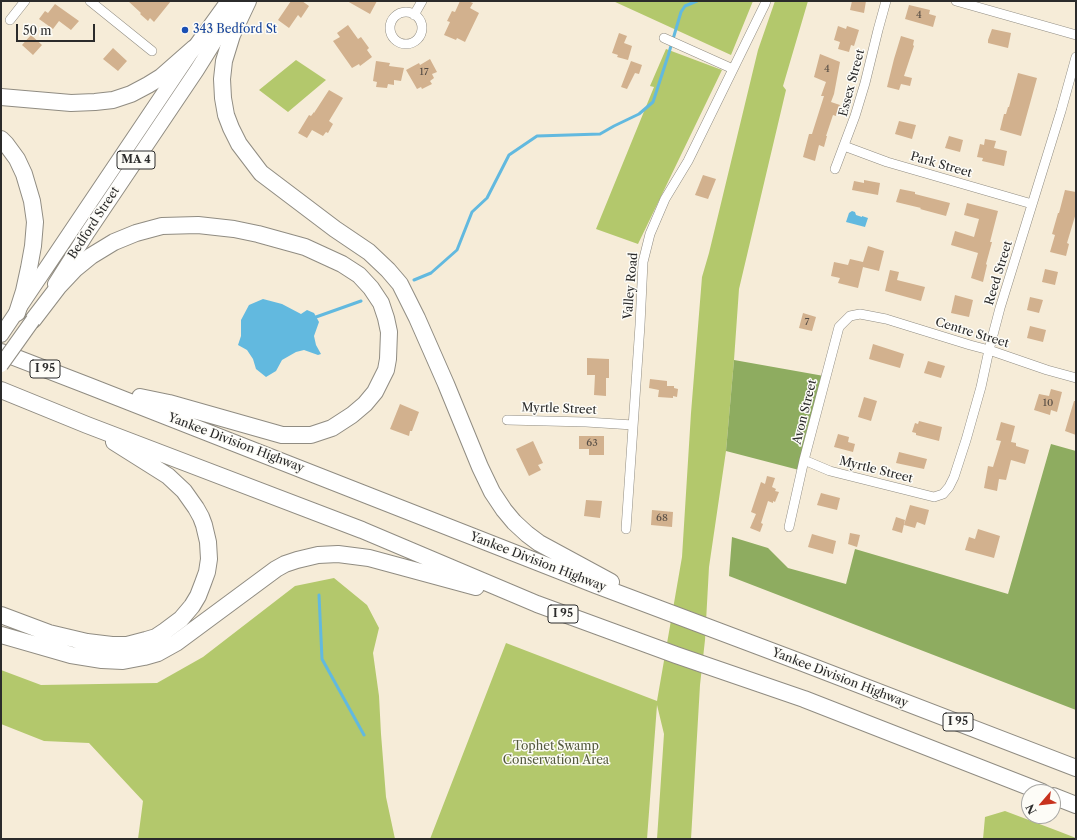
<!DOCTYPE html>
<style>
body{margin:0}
#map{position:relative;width:1077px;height:840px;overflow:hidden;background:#f6ecd8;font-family:"Libre Caslon Text",serif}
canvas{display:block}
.frame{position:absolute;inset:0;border:2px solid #2b2b2b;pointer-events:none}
.north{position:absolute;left:1021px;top:784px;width:40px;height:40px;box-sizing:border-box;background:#fdfcf7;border:1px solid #a9a8a5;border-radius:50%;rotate:242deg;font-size:11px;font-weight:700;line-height:16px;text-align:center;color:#2b2b2b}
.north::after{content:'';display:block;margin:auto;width:14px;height:18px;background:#c8321e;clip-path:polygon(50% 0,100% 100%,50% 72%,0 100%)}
.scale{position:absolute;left:16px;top:24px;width:79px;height:18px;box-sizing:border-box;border:2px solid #2b2b2b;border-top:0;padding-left:5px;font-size:12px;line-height:14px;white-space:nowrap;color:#2b2b2b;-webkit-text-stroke:3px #fdfcf7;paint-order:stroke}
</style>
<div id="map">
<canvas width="1077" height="840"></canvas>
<div class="frame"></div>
<div class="north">N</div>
<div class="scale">50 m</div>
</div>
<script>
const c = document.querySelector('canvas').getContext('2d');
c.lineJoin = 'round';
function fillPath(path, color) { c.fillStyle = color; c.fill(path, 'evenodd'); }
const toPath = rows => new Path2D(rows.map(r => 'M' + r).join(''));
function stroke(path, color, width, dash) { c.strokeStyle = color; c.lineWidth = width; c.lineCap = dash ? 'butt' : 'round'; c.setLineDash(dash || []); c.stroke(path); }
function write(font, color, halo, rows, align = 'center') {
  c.font = font + ' "Libre Caslon Text",serif'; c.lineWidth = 3; c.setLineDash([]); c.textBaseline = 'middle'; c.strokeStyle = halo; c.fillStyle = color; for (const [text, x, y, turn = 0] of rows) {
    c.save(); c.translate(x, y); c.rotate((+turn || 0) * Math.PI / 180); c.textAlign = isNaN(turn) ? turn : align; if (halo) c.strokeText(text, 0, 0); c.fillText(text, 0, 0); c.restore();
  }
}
const green = toPath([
 [613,1,753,1,731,55],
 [775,1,808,1,783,86,786,90,739,289,734,360,726,451,709,567,705,640,700,685,691,839,657,839,664,734,657,705,647,839,430,839,506,643,657,701,682,557,691,413,702,277,709,253,758,50],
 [666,49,722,70,638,244,596,229,654,87,650,86],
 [296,60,326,80,288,112,259,90],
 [334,578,367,605,379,628,373,653,379,696,381,734,386,797,395,839,138,839,143,801,89,743,44,741,1,724,1,670,41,685,157,683,203,657,295,586],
 [1005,811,1058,831,1076,838,1076,839,983,839,985,817]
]);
const forest = toPath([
 [734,360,824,376,799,470,726,451],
 [1051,444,1076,451,1076,710,729,576,732,537,768,548,788,568,846,584,855,549,1008,594]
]);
const water = toPath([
 [852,211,855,212,856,215,862,217,862,216,868,218,865,227,846,222,849,213],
 [263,299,282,304,301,314,307,310,314,313,319,322,314,336,316,345,321,354,318,355,304,350,296,352,282,360,276,371,266,377,256,369,253,359,247,350,238,345,241,336,241,320,249,305]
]);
const stream = toPath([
 [414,280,431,273,457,250,472,212,487,198,509,155,537,136,600,134,614,126,639,114,653,102,668,56,681,12,685,6,697,1],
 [316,317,361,301],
 [319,595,322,659,364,735]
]);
const building = toPath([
 [128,1,171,1,154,22,150,18,148,21,140,14,141,13],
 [291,1,302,1,309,6,301,18,298,15,289,28,278,20],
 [347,1,377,1,370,14],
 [460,1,468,1,473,3,470,8,479,13,465,42,457,38,456,40,444,35,450,22,447,21,452,11,455,12],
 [852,1,866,1,864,13,850,10],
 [55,4,79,21,71,30,59,21,53,29,39,19,45,11,48,13],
 [909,5,930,10,929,14,936,16,933,27,905,19],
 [348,25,358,39,361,37,369,48,367,50,372,57,360,66,359,64,352,68,333,41,340,37,337,33],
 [838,26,846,29,847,26,859,30,854,46,851,45,849,52,838,49,840,42,834,40],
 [992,29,1011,33,1008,48,988,43,988,40],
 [619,33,627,36,624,43,632,46,628,60,617,57,618,55,612,53],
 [31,35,42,45,33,55,22,45],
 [901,36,914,40,913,45,914,46,904,76,912,78,910,86,901,84,899,90,887,87,894,59],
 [113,48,127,61,118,71,103,59],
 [820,54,840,62,834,94,831,102,840,105,836,116,833,115,826,136,827,136,824,147,819,145,815,161,803,157,809,134,812,134,824,96,821,96,826,82,814,77],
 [430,59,437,72,432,74,434,78,430,81,432,84,422,89,421,87,417,89,406,70,419,63,420,65],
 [376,61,390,63,389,66,404,68,401,81,394,80,394,85,388,84,387,88,376,87,377,82,373,81],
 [631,61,642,65,639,74,635,73,627,89,621,87],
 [1018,73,1037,78,1021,136,1000,130,1004,114,1006,114,1008,107,1009,107],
 [329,90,343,98,329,121,333,124,328,133,326,132,323,136,312,130,307,138,298,133,309,115,311,116,314,112,314,113],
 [899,121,916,125,912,139,895,134],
 [949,136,963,140,960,152,945,148],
 [985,139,996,141,994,148,1007,151,1004,166,982,161,983,158,977,157,980,144,984,145],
 [703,175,716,179,708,199,695,195],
 [864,180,880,183,878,195,852,190,854,181,864,183],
 [900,189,915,192,915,194,950,203,946,216,920,209,921,208,896,202],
 [1065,190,1076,192,1076,213,1067,243,1069,244,1066,256,1050,252,1055,235,1052,234,1058,213,1059,213],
 [967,203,998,211,990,242,992,242,986,264,987,265,983,282,971,278,978,253,951,245,955,231,974,237,979,219,964,215],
 [868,246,884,251,879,271,863,267,858,288,838,283,840,278,831,276,834,262,848,265,850,259,863,262],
 [1045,269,1058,272,1055,285,1042,282],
 [890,270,899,272,897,280,925,287,921,301,885,291],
 [955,295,973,300,969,317,951,313],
 [1030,297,1043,300,1039,313,1027,310],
 [803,313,816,317,812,331,799,328],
 [1030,326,1046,330,1043,342,1027,338],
 [873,344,904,354,900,368,869,359],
 [587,358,609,359,609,378,606,378,606,396,594,395,595,375,587,375],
 [928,361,945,366,941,378,924,373],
 [650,379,667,381,667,386,674,386,674,388,678,389,677,397,673,396,673,398,658,397,659,390,649,388],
 [1051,389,1062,392,1057,412,1051,410,1050,415,1034,410,1039,394,1049,396],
 [864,397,877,401,871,421,858,417],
 [1074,401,1076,401,1076,435,1065,431],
 [400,404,419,412,412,431,410,431,409,436,390,429],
 [919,421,942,427,939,441,916,435,916,433,912,432,915,423,918,424],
 [1001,422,1015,426,1011,442,1016,443,1016,446,1029,450,1025,464,1011,460,1006,480,999,479,997,491,984,488,988,466,993,467,1001,441,996,440],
 [838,434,849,437,848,442,855,444,853,452,834,447],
 [579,436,604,436,604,455,589,455,589,449,579,449],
 [533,441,543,463,538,465,541,470,529,476,516,449],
 [899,452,927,459,924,469,896,463],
 [767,476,775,478,772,487,776,489,775,491,779,492,775,502,773,501,773,503,768,501,761,523,763,524,760,532,750,528,756,514,751,512,761,482,765,484],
 [821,493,840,498,837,510,817,505],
 [586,500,602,501,600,518,584,516],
 [910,505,929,510,925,525,917,522,915,528,904,525],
 [652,510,673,512,672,527,651,525],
 [896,517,905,520,902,533,892,530],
 [978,529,1000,536,994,558,965,550,969,537,975,539],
 [850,533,860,535,857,547,848,544],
 [812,534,836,541,833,554,808,547]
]);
const minor = toPath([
 [90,1,152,51],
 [956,1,1076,35],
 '390 28a16 16 0 1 1 32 0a16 16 0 1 1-32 0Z',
 [414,15,422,1],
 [10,20,25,1],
 [664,38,733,69],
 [844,146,887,162,1032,204],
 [835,169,855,116,865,83,878,30,886,1],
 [507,420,586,422,633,425],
 [804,460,830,471,934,497,943,494,949,487,954,477,966,440,981,387,989,350,1000,308,1061,111,1076,57],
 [789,527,804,460,839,327,850,316,860,314,886,319,970,345,989,350,1047,370,1076,378],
 [626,529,640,325,643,262,650,234,665,199,688,161,765,4,766,1]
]);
const primary = toPath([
 [55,284,88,232,197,70,240,1],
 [1,335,194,48,228,1]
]);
const motorway = toPath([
 [248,1,232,35,224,61,222,79,223,98,226,115,231,128,239,144,261,173,335,229,369,252,388,270,400,284,417,318,446,384,480,467,492,492,504,510,514,522,527,534,539,543,611,582],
 [1,97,71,103,95,102,113,100,131,94,148,85,161,77,194,48],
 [1,139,6,144,17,159,24,174,32,201,35,222,33,246,29,268,24,291,17,313],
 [33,320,59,286,75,269,91,256,114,242,136,233,162,226,198,225,234,229,258,234,305,247,342,264,359,275,371,288,381,303,386,318,389,332,388,359,386,370,375,392,365,404,352,415,332,428,311,435,282,435,169,403,140,397],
 [1,352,89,386,596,585,803,663,1076,768],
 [1,390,87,425,362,530,537,604,676,655,804,699,1042,792],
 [1,615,49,633,87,642,112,645,127,645,146,640,156,637,165,631,181,619,192,606,198,596,203,583,207,572,209,559,208,542,204,525,201,517,196,508,184,491,168,476,114,442],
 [1,635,71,655,102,660,123,661,144,657,158,653,176,643,276,569,285,564,297,560,318,555,338,554,369,558,476,587],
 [1053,796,1076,805]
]);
const primaryBridge = toPath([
 [1,365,33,320]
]);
const markers = [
 [185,30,4,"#1a4fb4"]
];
const numberNames = [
 ["4",919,15],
 ["4",827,69],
 ["17",424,72],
 ["7",807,322],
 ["10",1048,403],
 ["63",592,443],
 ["68",662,518]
];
const shields = [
 [136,160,38],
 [45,369,30],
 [563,614,30],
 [958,722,30]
];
const shieldNames = [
 ["MA 4",136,160],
 ["I 95",45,369],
 ["I 95",563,614],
 ["I 95",958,722]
];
const transitNames = [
 ["343 Bedford St",193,30]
];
const streetNames = [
 ["Essex Street",852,83,-75],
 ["Park Street",941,165,16],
 ["Bedford Street",94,223,-57],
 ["Reed Street",999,273,-73],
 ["Valley Road",631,286,-85],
 ["Centre Street",972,333,17],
 ["Myrtle Street",559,409,2],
 ["Avon Street",805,412,-76],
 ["Yankee Division Highway",236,443,21],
 ["Myrtle Street",876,470,14],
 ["Yankee Division Highway",538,562,21],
 ["Yankee Division Highway",840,678,21]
];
const parkNames = [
 ["Tophet Swamp",556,747],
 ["Conservation Area",556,761]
];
fillPath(green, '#b3c86c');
fillPath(forest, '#8eac60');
fillPath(water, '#62b9df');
stroke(stream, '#62b9df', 3);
fillPath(building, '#d2b18e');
stroke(minor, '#908c82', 10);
stroke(primary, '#908c82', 16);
stroke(motorway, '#908c82', 18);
stroke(minor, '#fff', 9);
stroke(primary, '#fff', 14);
stroke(motorway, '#fff', 16);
stroke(primaryBridge, '#908c82', 16, []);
stroke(primaryBridge, '#fff', 14);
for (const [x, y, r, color] of markers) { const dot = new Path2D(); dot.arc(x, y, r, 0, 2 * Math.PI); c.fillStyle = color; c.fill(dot); stroke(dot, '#fdfcf7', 1.5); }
write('10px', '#554c44', null, numberNames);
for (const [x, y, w] of shields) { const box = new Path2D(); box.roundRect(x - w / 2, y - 9, w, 18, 3); c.fillStyle = '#fdfcf7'; c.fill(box); stroke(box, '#2b2b2b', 1); }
write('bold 11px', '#2b2b2b', null, shieldNames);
write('12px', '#164399', '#fdfcf7', transitNames, 'left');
write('12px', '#2b2b2b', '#fdfcf7', streetNames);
write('12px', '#545a3e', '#fdfcf7', parkNames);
</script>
